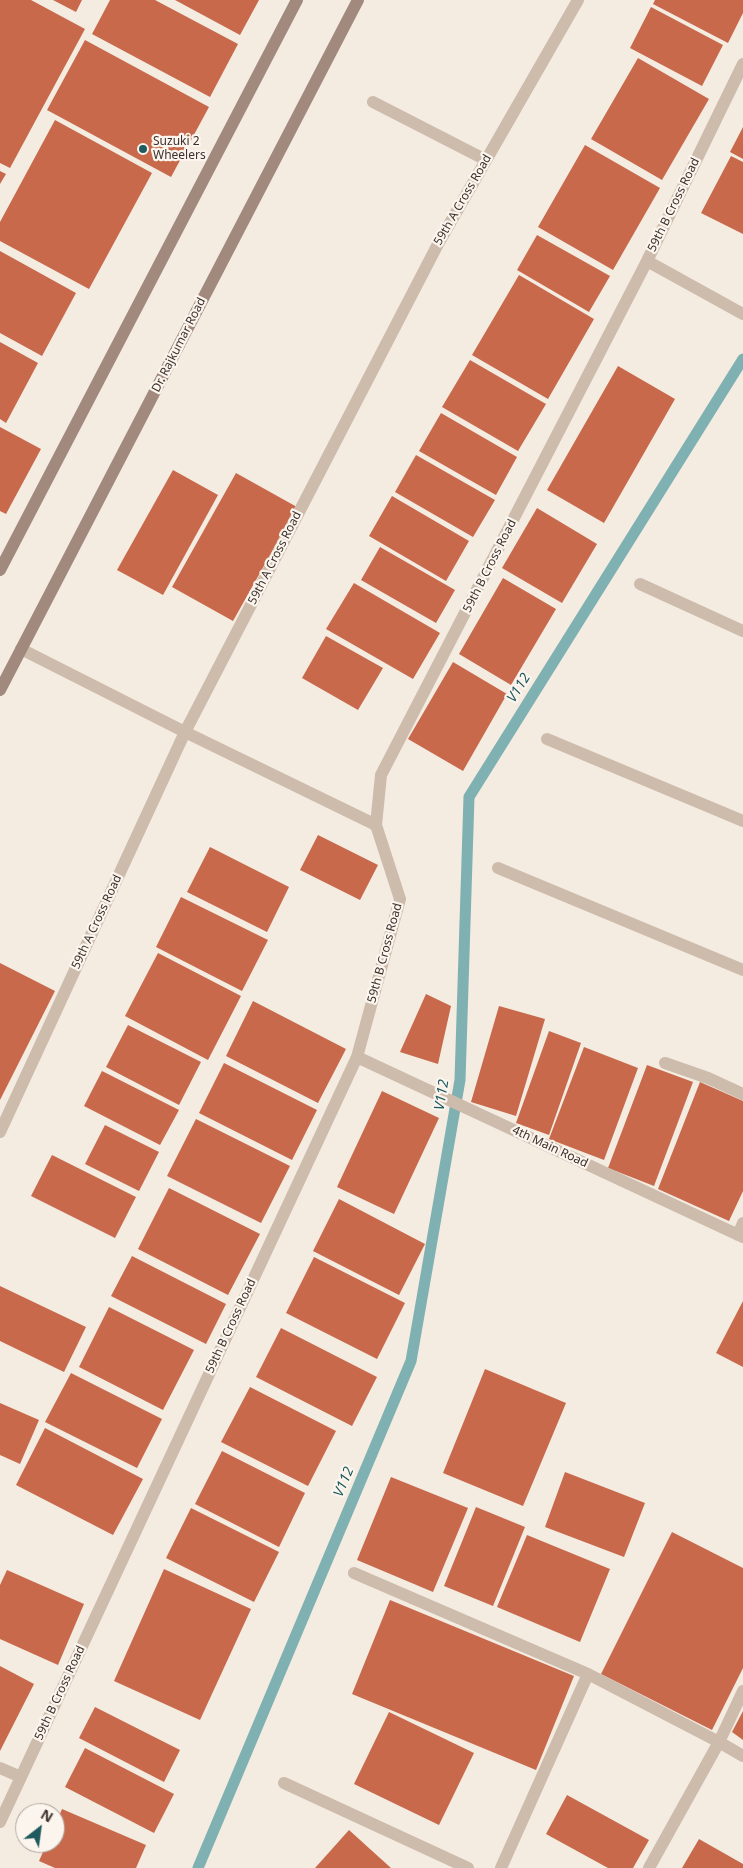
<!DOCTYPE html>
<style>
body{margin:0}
#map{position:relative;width:743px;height:1868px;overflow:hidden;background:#f4ebe1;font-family:"Noto Sans",sans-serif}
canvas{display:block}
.north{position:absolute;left:15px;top:1803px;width:50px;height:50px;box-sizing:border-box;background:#fbf5ee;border:1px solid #aea6a0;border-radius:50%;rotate:30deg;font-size:14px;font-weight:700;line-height:20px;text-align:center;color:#3b302b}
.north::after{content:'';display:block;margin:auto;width:18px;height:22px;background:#1f5a5e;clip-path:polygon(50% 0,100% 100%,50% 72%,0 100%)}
</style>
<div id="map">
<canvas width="743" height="1868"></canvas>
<div class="north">N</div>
</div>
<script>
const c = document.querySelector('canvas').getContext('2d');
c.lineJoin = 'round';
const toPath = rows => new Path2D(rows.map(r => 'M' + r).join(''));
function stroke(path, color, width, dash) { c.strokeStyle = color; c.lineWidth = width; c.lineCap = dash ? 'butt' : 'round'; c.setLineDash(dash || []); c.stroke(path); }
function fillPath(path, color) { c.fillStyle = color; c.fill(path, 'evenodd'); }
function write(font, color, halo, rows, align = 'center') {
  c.font = font + ' "Noto Sans",sans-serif'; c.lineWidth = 4.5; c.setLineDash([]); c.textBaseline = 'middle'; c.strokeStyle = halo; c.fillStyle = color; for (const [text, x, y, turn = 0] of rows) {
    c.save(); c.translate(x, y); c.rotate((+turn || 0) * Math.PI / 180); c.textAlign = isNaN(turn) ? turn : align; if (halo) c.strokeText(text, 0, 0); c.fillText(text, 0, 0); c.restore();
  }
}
const stream = toPath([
 [198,1868,411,1361,460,1080,469,797,743,359]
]);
const building = toPath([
 [0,0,31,0,85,29,10,168,0,163],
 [53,0,82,0,76,12],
 [110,0,155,0,238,44,210,97,92,34],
 [175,0,259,0,240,35],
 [655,0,743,0,743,13,728,43,653,4],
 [651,7,723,45,702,86,630,48],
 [85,40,209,107,171,177,47,110],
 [638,58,709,99,662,180,591,139],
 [55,120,152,173,89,289,0,241,0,222],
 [743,127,743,159,730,152],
 [585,145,660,188,613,270,538,227],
 [731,156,743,162,743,234,701,213],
 [0,171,6,174,0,184],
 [537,235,610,276,589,312,517,270],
 [0,251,76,293,42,356,0,333],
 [519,275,594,319,548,399,472,355],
 [0,342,38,363,6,423,0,419],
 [470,360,546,404,518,451,442,407],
 [618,366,675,399,604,523,547,490],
 [441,413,517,457,496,495,419,451],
 [0,427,41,449,6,514,0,511],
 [416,455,495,500,473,537,395,492],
 [173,470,218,495,163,595,117,570],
 [236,473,297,507,233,621,172,587],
 [392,496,469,541,446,581,369,536],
 [537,508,597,544,562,603,502,568],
 [380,547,455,590,436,623,361,580],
 [503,578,556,609,511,685,459,654],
 [354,583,440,633,413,679,326,629],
 [326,636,383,668,358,710,302,678],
 [453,662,507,694,463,771,408,739],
 [318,835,378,865,360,900,300,870],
 [210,847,289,887,267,932,187,892],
 [181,897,268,940,242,991,156,947],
 [158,953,241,996,208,1060,125,1016],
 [0,963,55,991,0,1100],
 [426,994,451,1006,438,1064,400,1052],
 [253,1001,346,1049,318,1103,226,1056],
 [499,1006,545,1019,516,1116,471,1102],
 [128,1025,201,1062,179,1105,106,1067],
 [549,1031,581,1043,549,1135,516,1123],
 [584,1047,638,1068,604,1160,549,1139],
 [224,1063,317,1110,292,1160,199,1113],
 [647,1065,693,1082,654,1186,608,1168],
 [102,1071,179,1110,160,1145,84,1106],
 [700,1082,743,1101,743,1191,729,1221,658,1189],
 [382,1091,439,1118,394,1214,337,1187],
 [196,1119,290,1166,261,1223,167,1176],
 [105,1125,159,1152,139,1191,85,1164],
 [52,1155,136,1197,115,1238,31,1196],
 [169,1188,260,1234,228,1295,138,1249],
 [339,1199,425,1244,399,1295,313,1251],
 [132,1256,226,1304,206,1344,111,1296],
 [314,1257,405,1303,377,1359,286,1313],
 [0,1286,86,1327,64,1372,0,1341],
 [743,1301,743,1367,716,1353],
 [109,1307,194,1350,163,1410,79,1367],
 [281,1328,377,1377,352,1426,256,1377],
 [485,1369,566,1403,523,1506,443,1473],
 [71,1373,162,1419,137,1468,45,1422],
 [250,1387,336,1431,308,1486,221,1442],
 [0,1403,39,1420,20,1464,0,1455],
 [45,1428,143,1479,113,1535,16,1485],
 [222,1451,305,1493,279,1547,195,1504],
 [565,1472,645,1503,624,1557,545,1527],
 [391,1477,468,1508,433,1592,357,1560],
 [476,1507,525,1527,493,1606,444,1586],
 [191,1508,279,1552,254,1602,166,1558],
 [672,1532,743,1568,743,1668,712,1730,601,1674],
 [527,1535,610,1569,580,1642,497,1607],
 [164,1569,251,1609,200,1720,114,1681],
 [7,1570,84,1604,58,1665,0,1639,0,1585],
 [390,1600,574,1676,536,1770,352,1694],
 [0,1666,34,1684,0,1751],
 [95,1707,180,1750,164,1782,79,1738],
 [743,1711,743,1740,732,1732],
 [389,1712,474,1753,439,1825,354,1784],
 [85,1748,174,1794,154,1833,65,1787],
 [567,1795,649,1840,633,1868,608,1868,546,1834],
 [62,1809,146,1845,136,1868,55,1868,39,1861,47,1843,55,1843,55,1825],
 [349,1830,391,1868,315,1868],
 [699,1839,743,1864,743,1868,682,1868]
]);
const minor = toPath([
 [373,102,486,160],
 [647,261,743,314],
 [640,584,743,631],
 [21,649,185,732,376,825],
 [547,739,743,821],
 [498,868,743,970],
 [357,1057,743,1237],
 [665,1063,708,1078,743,1094],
 [0,1132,185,732,438,244,578,0],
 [738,1235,743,1223],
 [354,1573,588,1674,719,1742,649,1868],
 [743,1691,719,1742,743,1756],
 [0,1768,21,1777],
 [284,1783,468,1868],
 [0,1822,357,1057,400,899,376,825,381,775,647,261,743,64],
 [501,1868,588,1674]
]);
const secondary = toPath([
 [0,570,297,0],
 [0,690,358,0]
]);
const markers = [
 [143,149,5,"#1f5a5e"]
];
const poiNames = [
 ["Suzuki 2",153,142],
 ["Wheelers",153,156]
];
const streetNames = [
 ["59th A Cross Road",463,200,-60],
 ["59th B Cross Road",674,205,-64],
 ["Dr. Rajkumar Road",179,345,-63],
 ["59th A Cross Road",275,558,-63],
 ["59th B Cross Road",490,566,-63],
 ["59th A Cross Road",97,922,-65],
 ["59th B Cross Road",385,953,-75],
 ["4th Main Road",550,1147,25],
 ["59th B Cross Road",231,1326,-65],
 ["59th B Cross Road",60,1693,-65]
];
const waterNames = [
 ["V112",519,688,-58],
 ["V112",442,1095,-81],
 ["V112",344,1482,-67]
];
stroke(stream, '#7fb0b2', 11);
fillPath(building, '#c8694b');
stroke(minor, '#cdbbac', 12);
stroke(secondary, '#a18a7d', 12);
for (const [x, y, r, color] of markers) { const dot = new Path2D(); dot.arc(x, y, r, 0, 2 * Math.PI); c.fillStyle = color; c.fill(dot); stroke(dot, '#fbf5ee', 2); }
write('12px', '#3b302b', '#fbf5ee', poiNames, 'left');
write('12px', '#3b302b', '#fbf5ee', streetNames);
write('italic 14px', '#1f5a5e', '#fbf5ee', waterNames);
</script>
